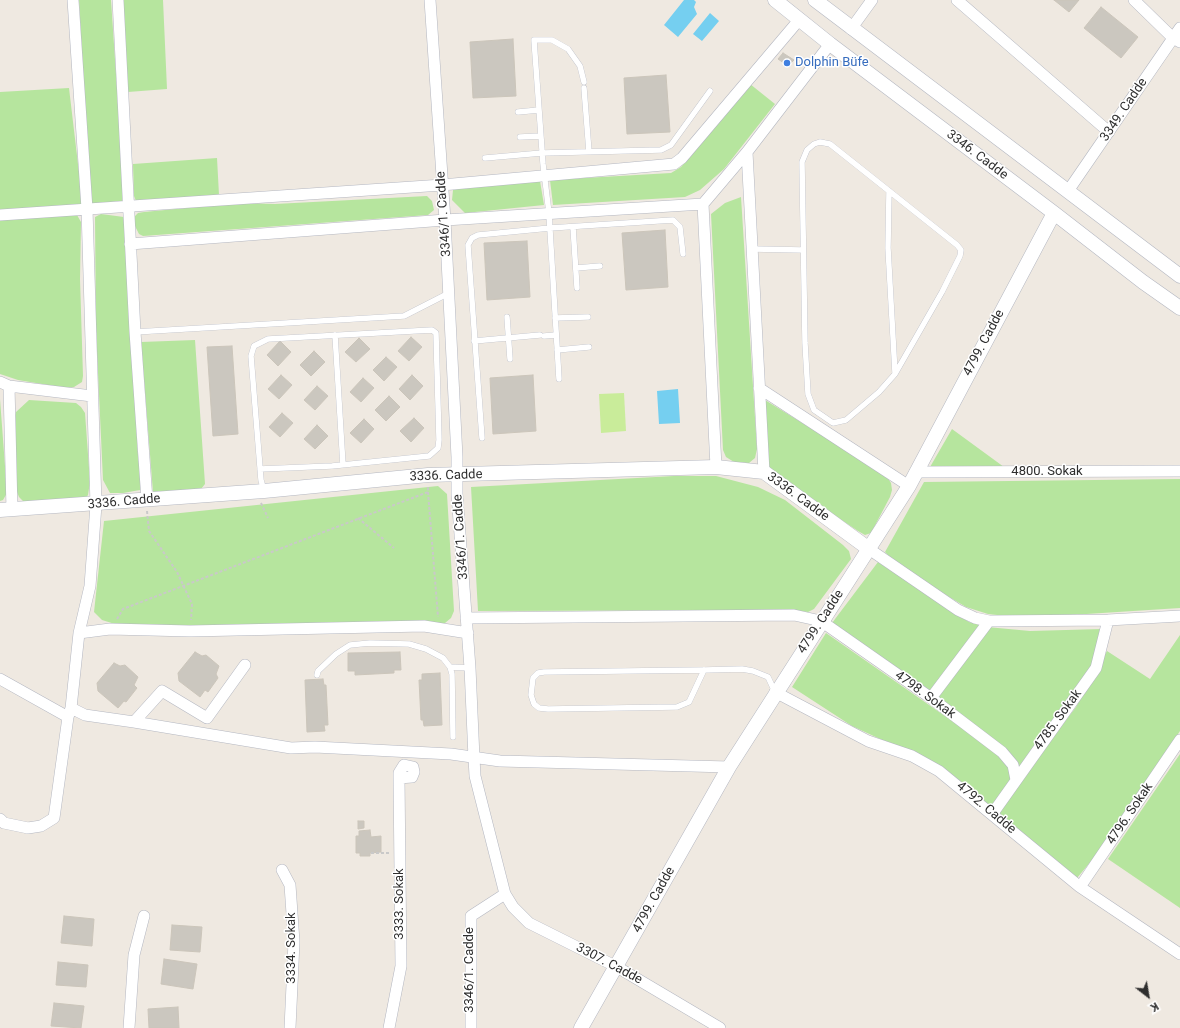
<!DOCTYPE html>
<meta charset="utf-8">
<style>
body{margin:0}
#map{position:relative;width:1180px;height:1028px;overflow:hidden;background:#efe9e1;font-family:Roboto,sans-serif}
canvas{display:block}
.north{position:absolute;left:1128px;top:976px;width:40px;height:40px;-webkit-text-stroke:3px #fff;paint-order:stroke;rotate:149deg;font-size:11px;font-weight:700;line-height:16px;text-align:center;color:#2e2e2e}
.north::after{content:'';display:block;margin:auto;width:14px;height:18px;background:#2e2e2e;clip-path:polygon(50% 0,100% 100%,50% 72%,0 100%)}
</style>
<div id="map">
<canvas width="1180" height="1028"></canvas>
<div class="north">K</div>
</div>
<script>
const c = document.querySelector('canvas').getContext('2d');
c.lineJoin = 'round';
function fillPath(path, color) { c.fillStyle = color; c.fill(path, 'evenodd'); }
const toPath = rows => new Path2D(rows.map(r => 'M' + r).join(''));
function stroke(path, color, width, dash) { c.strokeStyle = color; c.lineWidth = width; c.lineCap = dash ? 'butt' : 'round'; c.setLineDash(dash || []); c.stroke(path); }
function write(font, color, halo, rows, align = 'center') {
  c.font = font + ' Roboto,sans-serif'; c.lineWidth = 3; c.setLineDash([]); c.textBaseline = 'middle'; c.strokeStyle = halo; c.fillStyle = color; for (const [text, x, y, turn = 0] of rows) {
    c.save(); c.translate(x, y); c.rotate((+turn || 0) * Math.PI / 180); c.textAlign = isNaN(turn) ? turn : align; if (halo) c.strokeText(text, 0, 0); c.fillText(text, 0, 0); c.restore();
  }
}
const green = toPath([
 [79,0,111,0,124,193,122,201,92,204,90,199],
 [122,0,163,0,167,89,128,92],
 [750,84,775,104,724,169,700,190,685,197,553,205,550,180,671,173,681,167],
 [69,88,82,198,81,205,0,210,0,92],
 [217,158,219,195,136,201,134,196,133,164],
 [540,181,544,205,465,213,452,200,453,190,468,186],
 [427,196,432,201,434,210,428,215,143,236,139,234,134,224,135,216,138,213,144,212,239,203,275,204],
 [741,197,757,449,755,458,749,463,734,462,726,457,723,450,711,214,725,203],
 [101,214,124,217,138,455,142,485,140,490,123,493,110,493,103,480,96,330,95,217],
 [77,215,81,222,80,279,83,376,82,382,74,387,66,388,18,380,0,374,0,220],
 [195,340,205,484,201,489,153,492,141,342],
 [0,399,7,493,3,500,0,501],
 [29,400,76,403,81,407,85,413,90,482,88,495,86,498,25,503,19,497,15,487,13,422,16,412],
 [765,400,885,474,891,483,892,490,890,497,871,533,865,535,858,531,771,473,768,467],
 [952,429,1004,467,930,467],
 [674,476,716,476,758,487,785,500,843,545,849,551,851,559,814,609,808,612,792,610,478,611,471,487],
 [1180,479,1180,608,1024,618,988,614,966,607,899,567,885,552,924,482],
 [438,486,447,494,454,611,451,618,445,623,220,626,118,625,102,620,94,612,104,521],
 [878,562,969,622,983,626,930,693,832,623],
 [987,627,1030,631,1102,629,1093,663,1019,771,939,698,938,692],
 [826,633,1005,758,1011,768,1011,780,990,809,891,744,852,726,792,687],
 [1180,635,1180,731,1107,842,1077,878,996,813,1076,707,1107,651,1150,679],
 [1180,754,1180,908,1108,859]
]);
const pitch = toPath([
 [624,393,626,431,601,433,599,394]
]);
const water = toPath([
 [684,0,694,0,696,2,694,7,697,14,678,37,664,25],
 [710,13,719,21,702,41,693,34],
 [678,389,680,423,659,424,657,391]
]);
const building = toPath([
 [1054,0,1079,0,1069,12,1054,0],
 [1101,7,1138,37,1121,58,1084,28,1101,7],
 [513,39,516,96,473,98,470,42,513,39],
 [783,53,794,60,788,66,778,59,783,53],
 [666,75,670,132,627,134,624,78,666,75],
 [665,230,668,287,626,290,622,233,665,230],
 [527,241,530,297,487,300,484,243,527,241],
 [411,337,422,347,409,361,398,351,411,337],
 [359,338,370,349,356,362,345,352,359,338],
 [280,341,291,352,278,366,267,355,280,341],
 [232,346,238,434,213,436,207,347,232,346],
 [314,351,325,362,311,376,300,365,314,351],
 [386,357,397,367,384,381,373,370,386,357],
 [281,375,292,385,279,399,268,389,281,375],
 [412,375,423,386,410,400,399,389,412,375],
 [533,375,536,431,493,434,490,378,533,375],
 [363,378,374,388,361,402,350,392,363,378],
 [317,386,328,396,315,410,304,400,317,386],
 [389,396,400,407,386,421,375,410,389,396],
 [282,413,293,423,280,437,269,427,282,413],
 [414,418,424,428,411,442,400,431,414,418],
 [364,419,374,429,361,443,350,433,364,419],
 [317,425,328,436,315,449,304,439,317,425],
 [195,652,202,656,206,655,219,666,216,674,218,678,208,692,205,690,200,697,179,681,178,673,195,652],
 [400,652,401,670,394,670,394,673,355,675,355,671,348,671,348,653,400,652],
 [114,663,120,666,125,665,138,677,134,685,137,688,126,702,124,701,118,708,98,691,97,683,114,663],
 [440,673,442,725,424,726,423,720,421,720,419,680,422,680,422,674,440,673],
 [323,679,324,685,326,685,328,725,324,725,325,731,307,732,305,680,323,679],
 [358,821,364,821,364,828,358,829,358,821],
 [370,830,371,837,381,836,381,852,370,853,370,856,360,856,360,853,356,853,356,836,359,836,359,831,370,830],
 [64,916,94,919,92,946,61,943,64,916],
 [172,925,202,927,200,952,170,950,172,925],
 [164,959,197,964,193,989,161,984,164,959],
 [58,962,88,965,86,987,56,985,58,962],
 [54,1003,84,1006,81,1028,51,1026,54,1003],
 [178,1007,179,1028,149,1028,148,1009,178,1007]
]);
const path = toPath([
 [428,492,438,617],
 [261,503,268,518],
 [147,511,149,531,177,572,192,604,191,620],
 [358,518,394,548],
 [117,619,123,609,428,492,428,486],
 [371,853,389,853]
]);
const service = toPath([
 [584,88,589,152],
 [518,112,539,110],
 [520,137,541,136],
 [820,142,830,144,957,245,961,250,960,256,942,292,895,374,879,392,846,420,833,423,814,410,808,394,805,343,802,162,807,150,814,144,820,142],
 [485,158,542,153,661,150,671,145,710,91],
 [889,191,888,248,895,373],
 [573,227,577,288],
 [752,249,803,250],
 [576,268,600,266],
 [507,317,510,359],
 [555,318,588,317],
 [135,332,404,316,449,293],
 [335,335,343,465],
 [544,336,556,335],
 [474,341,540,335],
 [557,350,589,347],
 [559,379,549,213,543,164,534,40,552,40,568,49,580,66,584,82],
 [482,438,468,245,472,238,478,235,550,228,673,220,680,227,683,254],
 [260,469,332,466,429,456,438,448,439,440,436,333,432,330,268,339,254,346,251,356,261,480,264,491],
 [450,667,470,668],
 [704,670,689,702,677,707,548,709,539,708,534,704,531,695,533,678,538,673,544,672,704,670,742,669,753,671,768,677,775,692],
 [317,675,318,671,336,654,350,645,370,643,409,644,426,649,443,658,450,667,452,674,453,737]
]);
const minor = toPath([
 [118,0,135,332,147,500],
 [430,0,445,220,457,457,457,494,470,668,474,758,475,776,505,894,513,907,529,923,617,967,720,1028],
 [957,0,1109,132],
 [1134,0,1173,38,1180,42],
 [851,29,872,0],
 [747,152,764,472],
 [1068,191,1180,28],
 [703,204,716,467],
 [0,215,442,185,674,164,682,158,799,20],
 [130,244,445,220,703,204,747,152,830,44],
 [0,382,9,386,92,396],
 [9,386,12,510],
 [759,388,909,486],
 [915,472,1180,471],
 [869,549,958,610,975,618,989,621,1108,620,1180,616],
 [466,618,794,615,821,621,931,698,1002,752,1013,765,1016,780],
 [79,633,110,629,190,631,424,626,468,633],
 [0,679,68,717],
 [775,692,868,741,912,756,939,771,1080,887,1180,954],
 [931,698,989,621],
 [71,708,85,715,134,722,291,748,315,747,451,754,500,761,729,767],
 [134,722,162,691,207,718,245,665],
 [993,813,1096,668,1108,620],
 [0,819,4,823,28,828,41,826,54,818,68,717,71,708,79,633,90,586,96,505,87,209,73,0],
 [282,870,290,885,294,942,290,1028],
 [1080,887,1180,740],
 [129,1028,134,955,144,916],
 [389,1028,401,966,399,778,399,773,404,765,413,767,414,772,412,777,399,778],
 [471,1028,471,916,505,894]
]);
const tertiary = toPath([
 [775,0,830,44,1054,213,1143,282,1180,308],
 [815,0,1180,276],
 [0,510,264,491,428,475,716,467,764,472,869,549],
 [581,1028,729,767,909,486,1054,213]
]);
const markers = [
 [787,63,4,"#3f7fe0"]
];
const shopNames = [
 ["Dolphin Büfe",795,63]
];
const streetNames = [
 ["3349. Cadde",1124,110,-56],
 ["3346. Cadde",977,155,37],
 ["3346/1. Cadde",444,214,-94],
 ["4799. Cadde",984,343,-62],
 ["4800. Sokak",1047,472],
 ["3336. Cadde",446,476,-2],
 ["3336. Cadde",798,497,36],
 ["3336. Cadde",124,502,-5],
 ["3346/1. Cadde",461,537,-94],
 ["4799. Cadde",821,622,-57],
 ["4798. Sokak",925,695,36],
 ["4785. Sokak",1058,720,-54],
 ["4792. Cadde",986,808,40],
 ["4796. Sokak",1130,814,-56],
 ["4799. Cadde",654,900,-61],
 ["3333. Sokak",400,904,-90],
 ["3334. Sokak",292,948,-90],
 ["3307. Cadde",609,964,28],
 ["3346/1. Cadde",470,970,-90]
];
fillPath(green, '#b6e59e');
fillPath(pitch, '#c9ec9a');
fillPath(water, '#75cff0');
fillPath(building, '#cbc7bf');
stroke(building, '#cbc5ba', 1);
stroke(service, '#b4b7c1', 6);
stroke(minor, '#b4b7c1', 12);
stroke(tertiary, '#b4b7c1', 15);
stroke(path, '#c9c9c9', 2, [3, 2]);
stroke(service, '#fff', 5.5);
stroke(minor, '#fff', 11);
stroke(tertiary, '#fff', 14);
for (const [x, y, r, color] of markers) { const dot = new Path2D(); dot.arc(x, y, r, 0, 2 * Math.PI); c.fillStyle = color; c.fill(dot); stroke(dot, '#fff', 1.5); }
write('13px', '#366cbe', '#fff', shopNames, 'left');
write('13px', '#2e2e2e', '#fff', streetNames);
</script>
